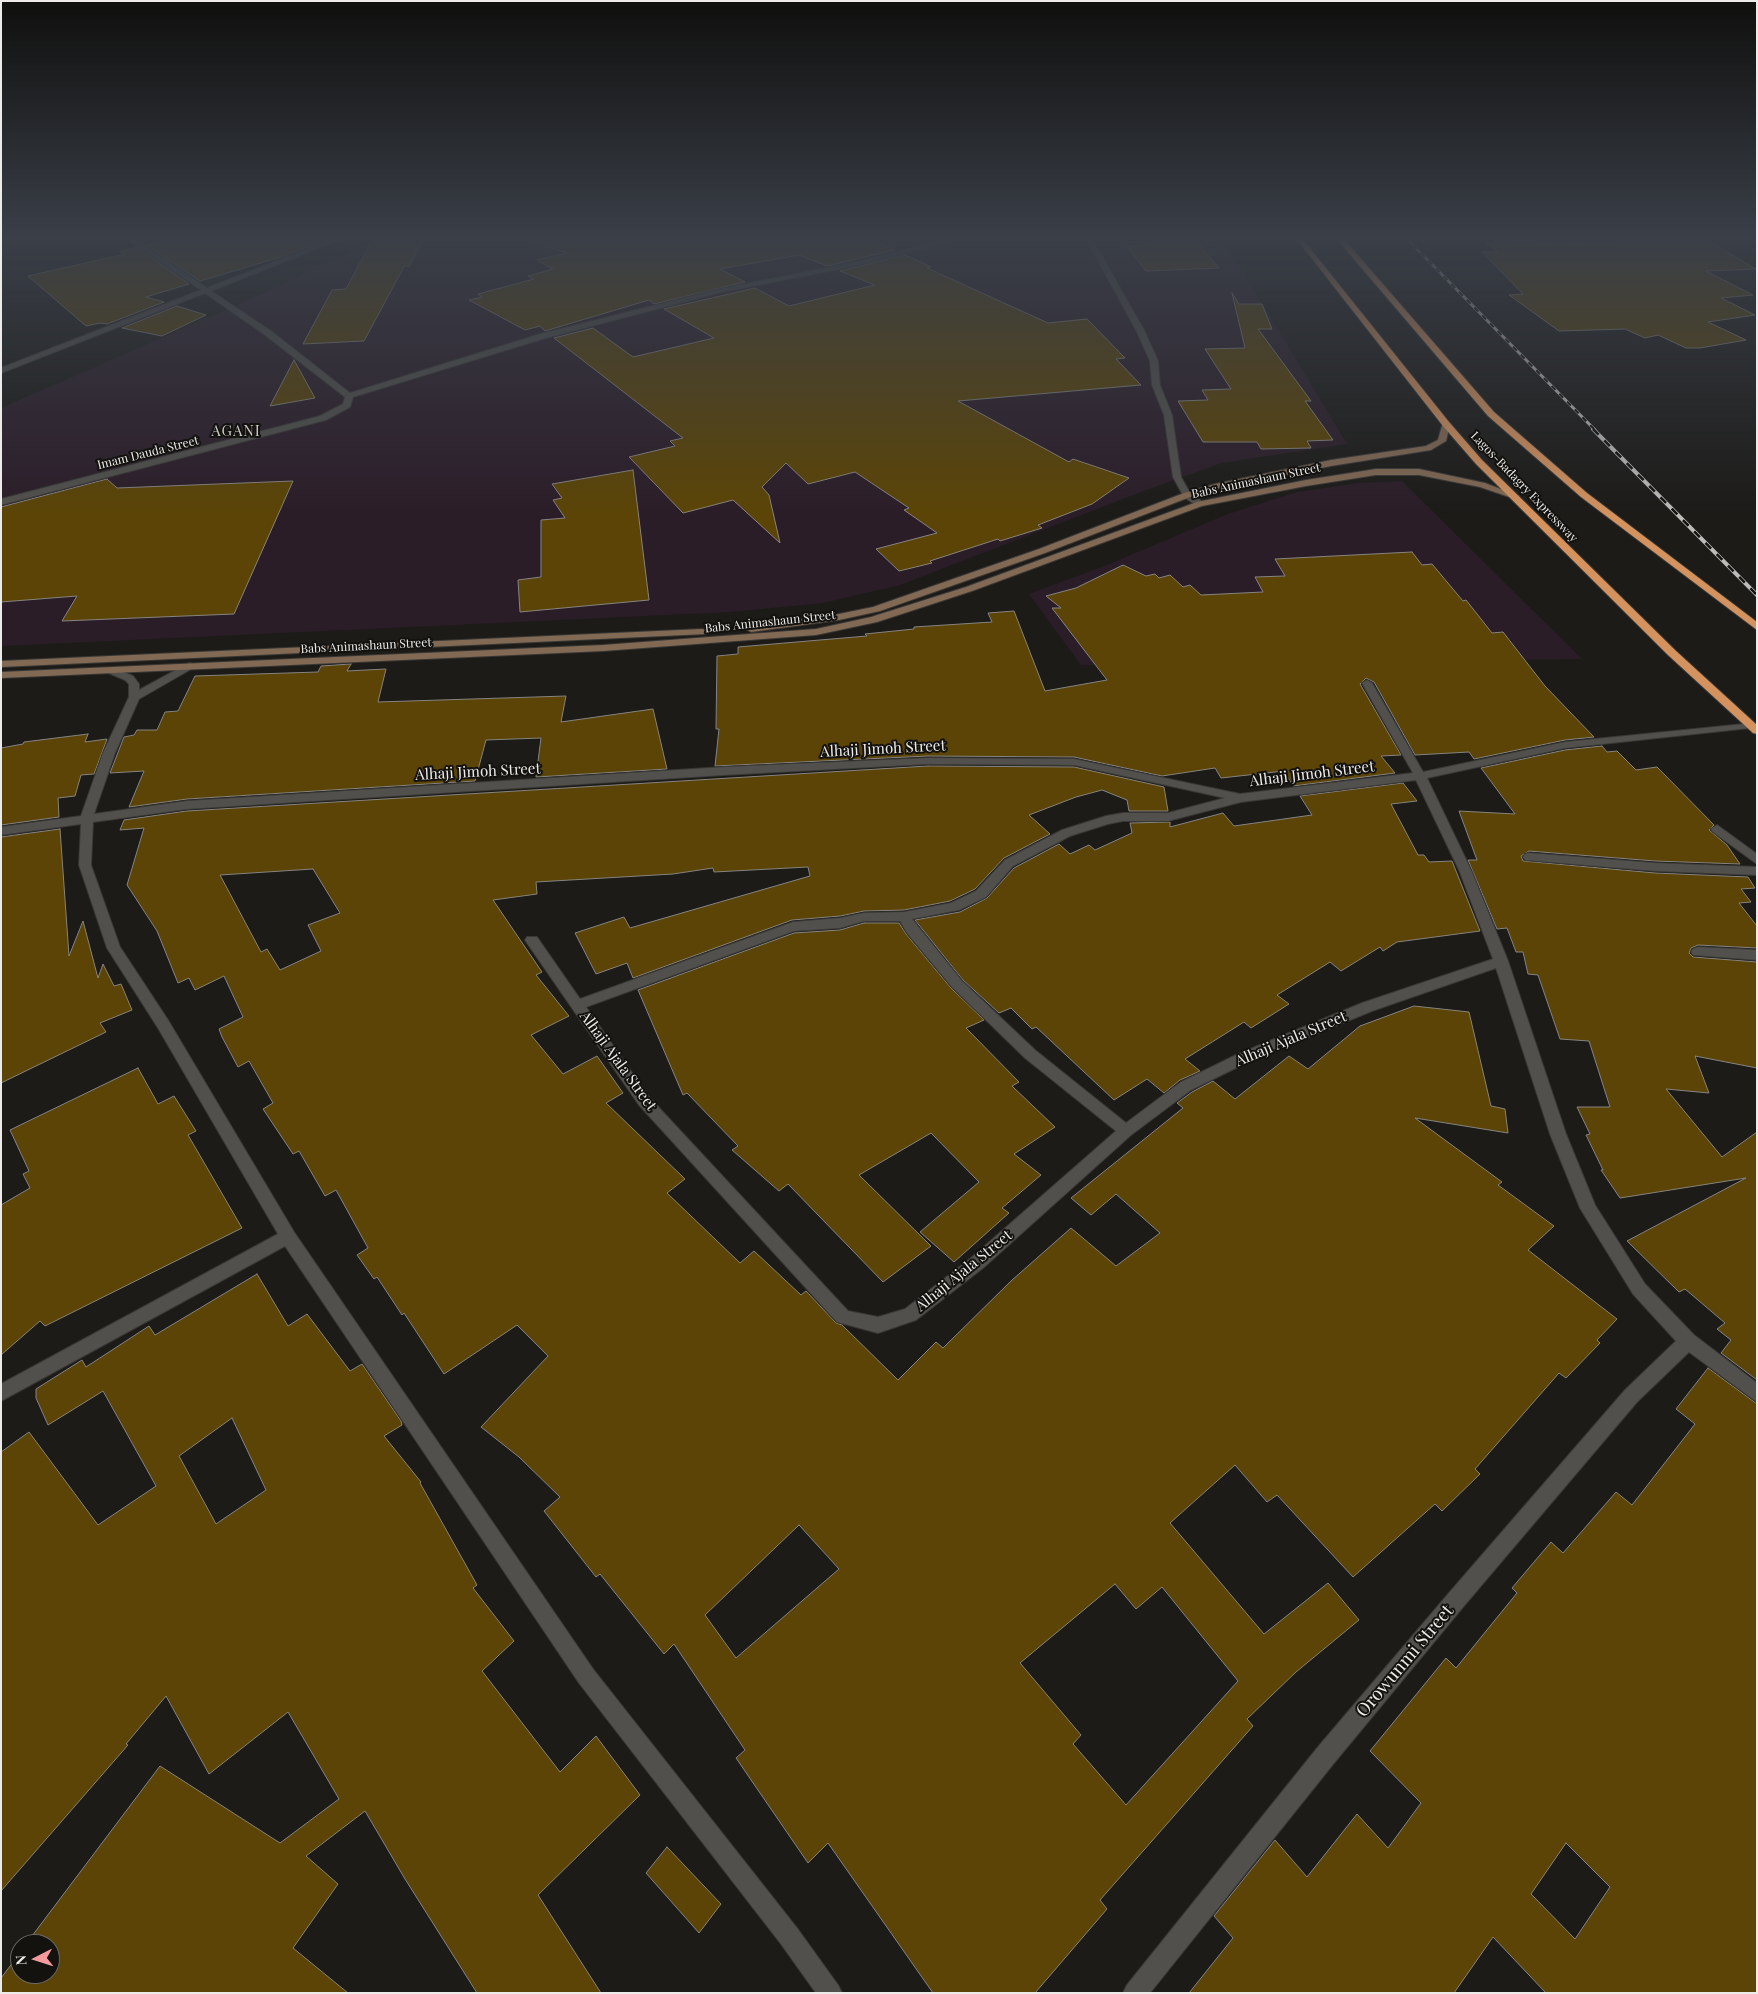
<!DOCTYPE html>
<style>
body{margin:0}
#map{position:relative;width:1758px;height:1994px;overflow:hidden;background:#1c1b18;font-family:"Playfair Display",serif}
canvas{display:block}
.frame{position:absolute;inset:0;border:2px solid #ecebe9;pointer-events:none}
.north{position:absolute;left:10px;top:1934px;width:50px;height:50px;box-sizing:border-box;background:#13120f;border:1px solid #6a6966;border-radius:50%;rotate:265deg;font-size:14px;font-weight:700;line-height:20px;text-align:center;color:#ecebe9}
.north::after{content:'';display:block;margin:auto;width:18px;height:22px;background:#f59b9d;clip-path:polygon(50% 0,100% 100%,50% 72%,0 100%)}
</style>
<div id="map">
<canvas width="1758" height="1994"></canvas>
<div class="frame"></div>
<div class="north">N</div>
</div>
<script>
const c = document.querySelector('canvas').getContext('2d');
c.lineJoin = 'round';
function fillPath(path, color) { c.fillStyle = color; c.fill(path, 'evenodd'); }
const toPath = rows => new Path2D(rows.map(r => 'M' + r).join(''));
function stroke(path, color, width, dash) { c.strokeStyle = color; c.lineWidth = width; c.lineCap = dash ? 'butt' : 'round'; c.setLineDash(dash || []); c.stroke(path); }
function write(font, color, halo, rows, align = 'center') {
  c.font = font + ' "Playfair Display",serif'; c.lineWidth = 4; c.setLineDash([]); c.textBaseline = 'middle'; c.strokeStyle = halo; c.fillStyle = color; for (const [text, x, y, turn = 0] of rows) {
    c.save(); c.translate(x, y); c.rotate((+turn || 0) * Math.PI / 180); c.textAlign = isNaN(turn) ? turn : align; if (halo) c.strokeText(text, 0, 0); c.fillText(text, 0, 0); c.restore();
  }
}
const industrial = toPath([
 [383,237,1217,237,1241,268,1347,444,1222,463,1146,490,900,585,823,603,730,612,1,646,1,408,253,298],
 [1402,481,1582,659,1081,665,1029,594,1107,565,1228,514,1297,492,1359,483]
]);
const building = toPath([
 [175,237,325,237,325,240,281,257,200,281,147,245,175,237],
 [374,237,424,237,409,267,405,265,364,341,303,344,332,290,346,289,374,237],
 [534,237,866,237,894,250,827,266,799,255,720,269,745,282,654,304,649,300,545,331,540,326,525,330,469,300,482,297,478,294,534,279,528,276,553,269,537,260,567,253,533,242,534,237],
 [1185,237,1192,237,1219,268,1146,271,1127,246,1146,246,1141,239,1185,237],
 [1709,241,1756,269,1706,271,1753,295,1721,298,1755,315,1708,322,1746,340,1700,348,1686,348,1658,335,1645,338,1625,329,1559,331,1509,295,1523,294,1482,252,1498,252,1486,243,1709,241],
 [136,247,189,284,146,297,164,302,107,324,100,323,86,326,28,276,125,254,120,252,136,247],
 [905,255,931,267,927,268,1048,323,1087,319,1125,358,1116,359,1141,385,958,401,1069,462,1073,459,1129,478,1092,504,1038,525,1042,528,1000,541,998,539,930,561,932,563,899,571,876,549,937,533,904,510,909,508,855,472,808,484,786,463,762,487,769,495,780,543,733,500,683,513,629,457,675,446,670,441,683,438,554,338,593,328,633,357,714,338,664,309,755,288,789,306,875,285,840,271,905,255],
 [1232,293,1239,304,1262,304,1272,329,1258,329,1311,401,1305,401,1333,440,1307,441,1311,448,1261,449,1257,442,1203,442,1178,401,1208,400,1202,390,1231,389,1205,349,1245,348,1232,293],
 [177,306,206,315,162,336,122,328,177,306],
 [294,360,315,398,270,406,294,360],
 [633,470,649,600,520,612,518,580,541,577,541,520,565,518,553,500,562,498,552,484,633,470],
 [107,479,117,488,293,481,234,614,62,621,77,596,1,602,1,507,107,479],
 [1412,552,1422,565,1432,564,1463,601,1466,600,1492,633,1503,632,1545,686,1594,737,1565,740,1474,759,1469,752,1415,755,1374,682,1366,678,1360,684,1401,755,1381,756,1395,773,1293,786,1284,771,1221,778,1215,768,1162,776,1074,757,928,756,715,766,719,729,716,729,717,656,738,654,738,647,867,636,865,634,914,629,914,627,992,622,988,613,1014,611,1045,691,1107,680,1052,608,1061,608,1046,596,1076,588,1123,565,1146,576,1155,574,1159,578,1170,575,1183,587,1190,585,1201,595,1263,592,1255,577,1285,576,1275,559,1412,552],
 [351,664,347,671,386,669,378,702,566,696,561,722,653,709,667,769,536,777,541,738,486,740,475,781,187,799,129,807,144,771,110,773,124,737,134,735,137,730,157,730,165,712,178,711,195,676,318,672,321,666,351,664],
 [88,734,85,742,107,739,94,774,81,775,75,796,58,798,59,817,1,825,1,748,23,744,24,742,88,734],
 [1602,746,1607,752,1617,751,1636,770,1657,767,1714,825,1709,830,1727,845,1740,864,1655,861,1529,851,1521,856,1523,861,1655,873,1748,877,1755,888,1741,889,1751,902,1739,903,1757,926,1757,948,1698,945,1691,948,1689,953,1693,957,1757,962,1757,1068,1695,1056,1709,1093,1666,1089,1722,1157,1757,1132,1757,1380,1721,1353,1731,1340,1717,1329,1725,1323,1685,1289,1679,1292,1627,1241,1746,1178,1620,1198,1601,1170,1603,1170,1586,1135,1590,1134,1577,1107,1610,1107,1589,1041,1560,1039,1538,975,1528,974,1523,952,1516,952,1507,928,1497,929,1468,860,1477,860,1459,811,1515,814,1481,768,1565,750,1602,746],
 [928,766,1074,767,1164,787,1168,811,1129,811,1127,800,1102,790,1076,797,1029,815,1050,834,1004,858,975,889,950,901,904,910,864,911,840,916,792,920,633,978,627,963,596,974,575,933,624,917,630,928,810,876,808,867,714,872,713,868,673,874,536,882,537,894,493,900,542,972,536,975,569,1016,531,1035,563,1074,597,1056,623,1093,606,1103,685,1179,667,1193,740,1263,754,1251,801,1295,806,1291,836,1323,842,1325,898,1380,936,1342,943,1348,1011,1281,1071,1228,1116,1266,1160,1233,1116,1194,1091,1215,1071,1198,1183,1108,1177,1103,1192,1092,1213,1081,1235,1099,1289,1056,1308,1069,1360,1026,1414,1006,1469,1012,1491,1106,1505,1109,1508,1133,1415,1118,1502,1182,1498,1185,1554,1226,1528,1250,1617,1319,1597,1340,1600,1343,1566,1378,1559,1373,1475,1469,1480,1474,1442,1511,1435,1504,1353,1577,1277,1495,1267,1502,1235,1465,1170,1523,1264,1634,1328,1583,1359,1620,1296,1672,1247,1719,1253,1726,1100,1900,1107,1909,1035,1993,933,1993,828,1843,808,1863,736,1758,745,1750,674,1644,664,1654,600,1574,596,1577,544,1511,560,1497,519,1457,481,1427,548,1356,517,1325,444,1374,404,1313,402,1315,377,1277,374,1279,357,1255,368,1248,336,1190,325,1196,299,1151,293,1154,263,1109,273,1103,249,1061,238,1067,222,1037,219,1029,243,1017,224,976,195,990,189,978,178,983,157,931,127,885,144,828,120,830,124,820,187,811,928,766],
 [313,869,340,913,308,925,321,951,280,970,267,949,261,952,220,875,313,869],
 [799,1525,839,1569,736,1658,705,1615,799,1525],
 [1115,1584,1136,1609,1162,1587,1238,1681,1126,1805,1073,1744,1081,1735,1020,1663,1115,1584],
 [1403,783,1417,801,1391,804,1418,855,1424,855,1429,862,1452,861,1480,931,1397,942,1383,951,1380,947,1341,971,1330,962,1277,995,1289,1004,1251,1028,1244,1022,1185,1059,1200,1071,1180,1080,1164,1093,1147,1079,1114,1100,1036,1027,1032,1029,1011,1008,999,1013,963,980,915,920,960,912,987,898,1014,868,1059,844,1070,854,1089,845,1095,850,1132,833,1130,823,1170,822,1170,827,1223,813,1234,826,1312,815,1300,796,1403,783],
 [60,829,69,956,83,921,98,978,103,964,114,986,121,984,132,1010,100,1023,106,1032,1,1083,1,837,60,829],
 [864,923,899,923,906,934,951,988,984,1020,966,1028,1019,1082,1012,1086,1055,1127,1014,1154,1041,1175,1002,1208,1009,1213,954,1262,920,1232,979,1182,931,1133,859,1175,931,1246,883,1282,788,1184,779,1191,732,1150,738,1146,687,1093,683,1095,638,990,794,933,840,930,864,923],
 [138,1068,158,1104,174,1096,196,1131,188,1135,242,1228,45,1326,40,1321,1,1355,1,1205,30,1188,23,1174,29,1171,10,1130,138,1068],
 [257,1274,288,1326,307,1314,350,1371,362,1364,401,1421,402,1425,384,1436,421,1482,420,1483,477,1585,473,1588,514,1641,482,1671,560,1772,596,1736,640,1795,538,1895,601,1993,477,1993,405,1879,365,1811,306,1856,338,1884,293,1948,348,1993,1,1993,1,1978,20,1953,20,1974,50,1974,50,1944,26,1944,160,1766,280,1843,339,1799,288,1712,209,1774,166,1696,126,1744,128,1745,1,1891,1,1452,29,1432,98,1525,156,1486,103,1391,48,1425,36,1398,36,1389,82,1360,86,1367,149,1326,155,1335,257,1274],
 [232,1418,266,1490,216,1524,179,1456,232,1418],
 [1708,1368,1757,1404,1757,1993,1546,1993,1493,1937,1454,1993,1189,1993,1233,1938,1214,1916,1275,1840,1307,1877,1357,1814,1388,1848,1421,1803,1370,1751,1446,1658,1456,1668,1517,1593,1512,1588,1551,1542,1563,1553,1616,1492,1632,1505,1695,1424,1676,1409,1708,1368],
 [1566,1843,1610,1887,1575,1939,1531,1894,1566,1843],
 [667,1847,721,1904,699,1933,646,1873,667,1847]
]);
const minor = toPath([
 [124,237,132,237,207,288,338,237,347,237,211,291,271,331,350,393,540,334,720,289,855,262,956,237,968,237,855,266,722,292,546,338,353,397,350,407,326,420,1,505,1,499,320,416,343,404,345,397,265,335,205,293,1,373,1,368,201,290,124,237],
 [1085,237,1091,237,1144,330,1158,361,1160,385,1172,415,1181,477,1190,493,1203,502,1203,506,1197,506,1184,497,1173,477,1164,415,1152,385,1150,361,1136,330,1085,237],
 [1537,237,1643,237,1496,242,1493,240,1537,237],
 [189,663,193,664,193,668,139,699,115,753,94,814,187,801,724,767,928,758,1074,759,1240,794,1413,773,1362,683,1367,680,1372,683,1423,772,1565,742,1754,723,1754,727,1750,728,1565,748,1427,778,1471,870,1508,961,1566,1134,1595,1205,1645,1284,1694,1335,1757,1383,1757,1402,1689,1352,1637,1402,1463,1607,1334,1763,1150,1993,1123,1993,1127,1985,1318,1747,1449,1593,1625,1390,1676,1341,1633,1294,1580,1208,1550,1134,1496,968,1372,1011,1248,1062,1191,1090,1131,1135,983,1268,916,1320,878,1333,837,1322,639,1105,527,943,525,940,527,937,537,937,580,999,793,922,840,918,864,913,904,912,951,903,976,891,1005,860,1062,830,1106,816,1123,813,1168,813,1225,798,1074,765,928,764,724,775,187,809,93,822,91,865,120,947,168,1020,294,1232,593,1669,797,1928,838,1985,842,1993,816,1993,781,1944,579,1683,285,1246,1,1401,1,1384,278,1234,158,1028,107,948,79,865,81,824,1,835,1,827,81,816,103,753,129,697,129,684,125,680,106,672,106,668,114,668,133,676,139,684,139,690,189,663],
 [1416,780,1459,870,1493,959,1362,1003,1238,1054,1181,1082,1126,1123,1035,1050,962,981,912,919,959,910,986,897,1013,866,1070,836,1108,824,1123,821,1168,821,1241,802,1416,780],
 [864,921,900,921,907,933,952,987,1025,1058,1116,1131,971,1258,905,1309,878,1317,848,1311,649,1097,586,1007,794,931,840,928,864,921],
 [1717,825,1757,854,1757,864,1713,832,1711,829,1717,825],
 [1529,853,1655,863,1757,867,1757,875,1655,871,1525,860,1523,857,1525,854,1529,853],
 [1698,947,1757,950,1757,960,1693,955,1691,952,1693,949,1698,947]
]);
const secondary = toPath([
 [1443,422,1450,424,1446,441,1431,450,1331,466,1220,488,1190,497,1045,553,880,611,839,620,751,632,746,629,751,626,839,614,873,607,1039,549,1184,493,1215,484,1331,460,1426,446,1438,440,1443,422],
 [1376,469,1419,469,1485,483,1519,496,1515,499,1480,487,1419,475,1376,475,1306,486,1202,506,972,591,877,622,816,635,603,651,1,678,1,672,603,645,816,629,871,617,966,587,1197,502,1306,480,1376,469],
 [702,629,706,630,706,634,1,667,1,661,702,629]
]);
const trunk = toPath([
 [1295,237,1301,237,1449,422,1482,460,1676,651,1757,725,1757,734,1753,733,1668,655,1476,464,1443,426,1295,237],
 [1335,237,1342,237,1494,412,1587,493,1757,622,1757,630,1581,497,1488,416,1335,237]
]);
const railFar1 = toPath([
 [1405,237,1595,430]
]);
const rail = toPath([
 [1593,429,1757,595]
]);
const farStreetnames = [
 ["Imam Dauda Street",148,453,-14],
 ["Babs Animashaun Street",1256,481,-12],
 ["Lagos-Badagry Expressway",1524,487,46],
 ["Babs Animashaun Street",770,622,-6],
 ["Babs Animashaun Street",366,646,-3]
];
const farQuarternames = [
 ["AGANI",236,431]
];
const streetNames = [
 ["Alhaji Jimoh Street",883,749,-3],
 ["Alhaji Jimoh Street",478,772,-3],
 ["Alhaji Jimoh Street",1312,774,-7],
 ["Alhaji Ajala Street",1291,1039,-23],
 ["Alhaji Ajala Street",618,1061,54],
 ["Alhaji Ajala Street",964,1271,-39]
];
const nearStreetnames = [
 ["Orowunmi Street",1405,1661,-50]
];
fillPath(industrial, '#2b1d28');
fillPath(building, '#5b4405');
stroke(building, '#868480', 1);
stroke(minor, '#393836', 2);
stroke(secondary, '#393836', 2);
stroke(trunk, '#393836', 2);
fillPath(minor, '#51504c');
fillPath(secondary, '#826953');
fillPath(trunk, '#d4925f');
stroke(railFar1, '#bdbcba', 3);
stroke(rail, '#bdbcba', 4);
stroke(railFar1, '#13120f', 2, [5.5]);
stroke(rail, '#13120f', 2.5, [8]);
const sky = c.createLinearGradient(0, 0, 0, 516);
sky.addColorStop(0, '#0f0f0d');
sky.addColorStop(0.46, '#3a3f48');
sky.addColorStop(1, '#3a3f4800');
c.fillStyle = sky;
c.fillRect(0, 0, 1758, 516);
write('12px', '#ecebe9', '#13120f', farStreetnames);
c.letterSpacing = '1px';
write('15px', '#cbc9c5', '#13120f', farQuarternames);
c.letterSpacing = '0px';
write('15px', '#ecebe9', '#13120f', streetNames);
write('18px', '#ecebe9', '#13120f', nearStreetnames);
</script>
